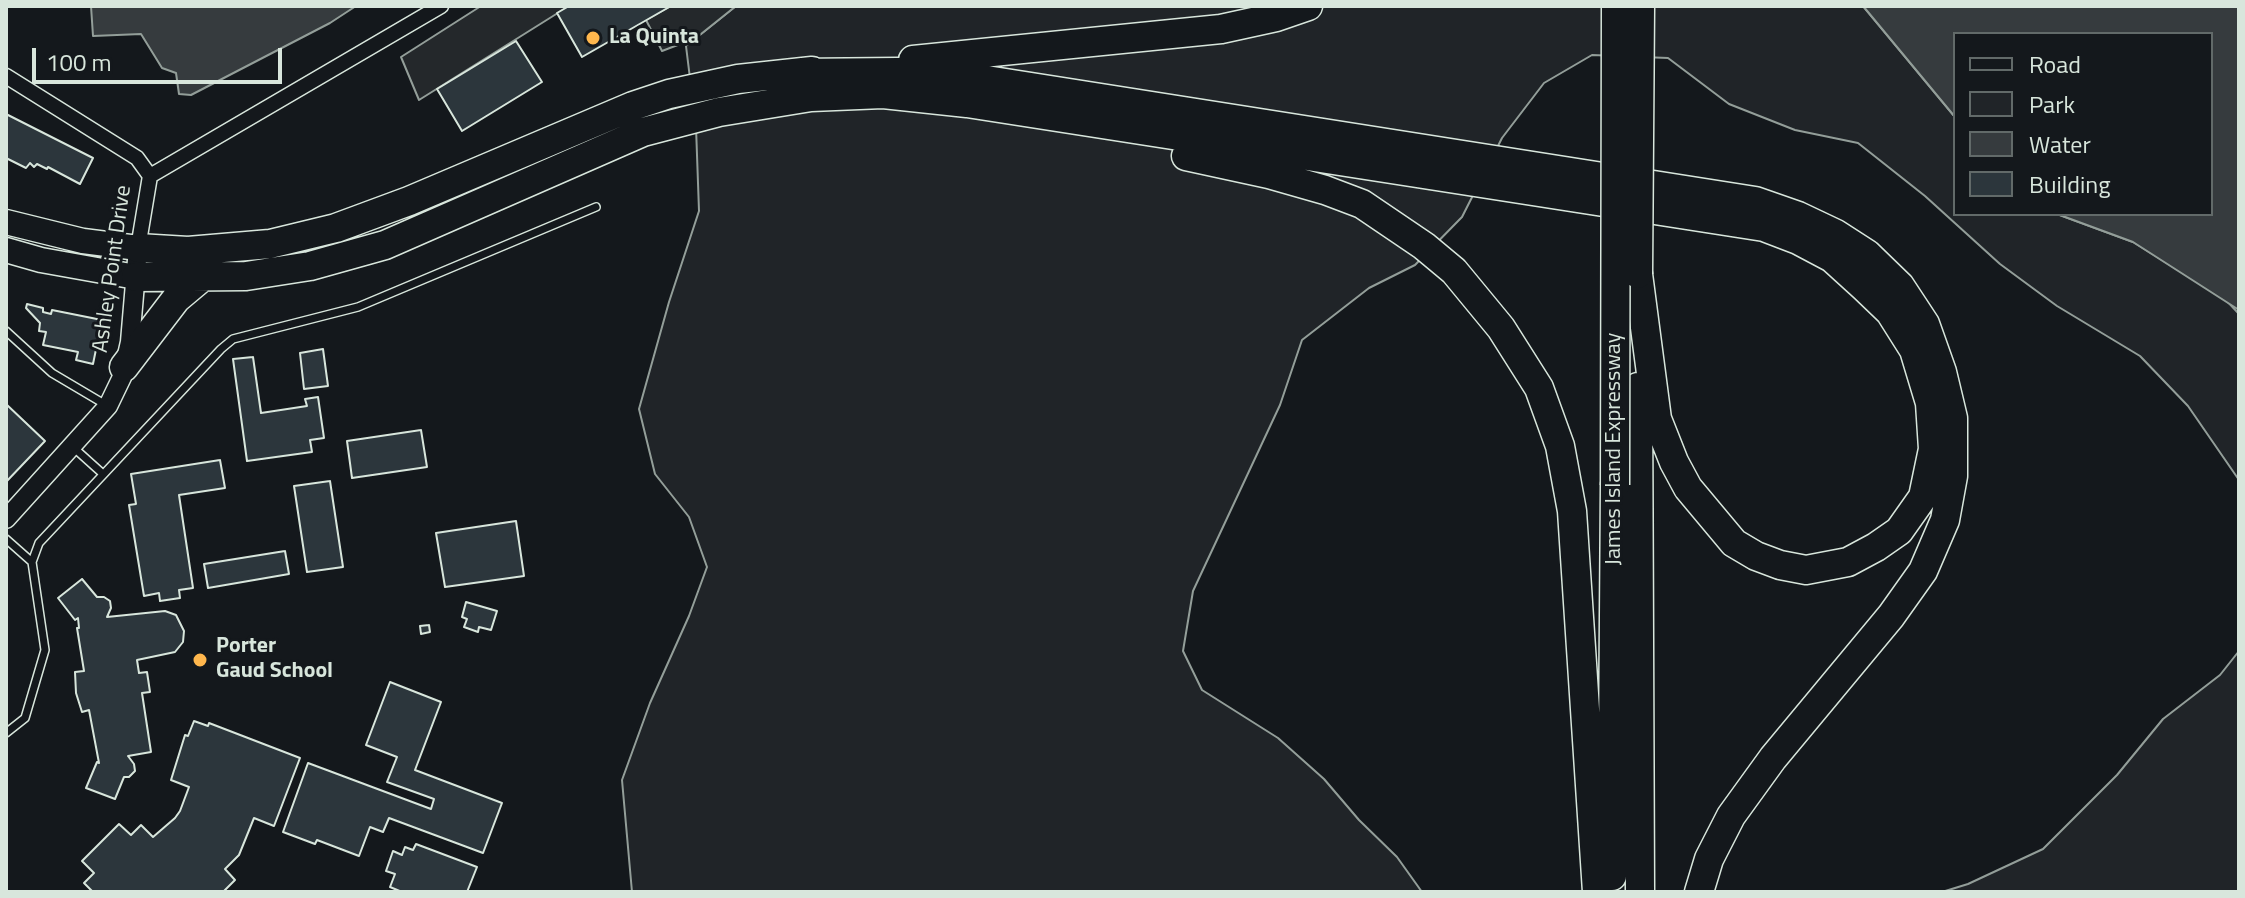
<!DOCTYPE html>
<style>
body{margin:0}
#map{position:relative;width:2245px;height:898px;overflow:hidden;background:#14181c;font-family:"Titillium Web",sans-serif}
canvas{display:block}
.frame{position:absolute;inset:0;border:8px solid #d8e6dc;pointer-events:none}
.legend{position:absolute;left:1953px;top:32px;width:260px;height:184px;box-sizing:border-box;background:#14181c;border:2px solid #626a69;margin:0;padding:10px 14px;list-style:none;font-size:24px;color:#d8e6dc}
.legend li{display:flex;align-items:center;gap:16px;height:40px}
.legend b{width:40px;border:2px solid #626a69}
.scale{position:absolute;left:32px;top:48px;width:250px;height:36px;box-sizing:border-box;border:4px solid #d8e6dc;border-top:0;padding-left:10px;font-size:24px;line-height:28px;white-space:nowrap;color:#d8e6dc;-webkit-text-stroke:6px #14181c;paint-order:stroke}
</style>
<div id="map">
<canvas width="2245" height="898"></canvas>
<div class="frame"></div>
<ul class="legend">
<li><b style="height:10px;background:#14181c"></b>Road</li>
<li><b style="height:22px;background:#202428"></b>Park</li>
<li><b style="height:22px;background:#363b3e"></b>Water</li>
<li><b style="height:22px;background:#2c363c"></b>Building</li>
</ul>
<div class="scale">100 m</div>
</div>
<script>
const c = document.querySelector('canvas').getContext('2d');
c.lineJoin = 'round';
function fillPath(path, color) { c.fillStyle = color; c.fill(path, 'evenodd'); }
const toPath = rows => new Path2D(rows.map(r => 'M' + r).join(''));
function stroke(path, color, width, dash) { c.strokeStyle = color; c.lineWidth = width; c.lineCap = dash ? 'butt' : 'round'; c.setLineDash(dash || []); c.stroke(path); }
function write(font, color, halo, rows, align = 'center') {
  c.font = font + ' "Titillium Web",sans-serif'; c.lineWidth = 6; c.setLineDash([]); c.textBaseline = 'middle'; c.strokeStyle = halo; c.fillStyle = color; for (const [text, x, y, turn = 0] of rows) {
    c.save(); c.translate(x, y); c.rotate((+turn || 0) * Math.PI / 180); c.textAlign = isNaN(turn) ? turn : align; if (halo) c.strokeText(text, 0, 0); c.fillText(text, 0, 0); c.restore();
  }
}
const green = toPath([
 [736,6,1863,6,1955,117,1955,214,2057,214,2133,242,2226,300,2239,314,2239,480,2188,406,2140,356,2057,306,2000,264,1925,196,1858,143,1795,130,1729,104,1668,58,1592,55,1544,83,1502,138,1462,217,1415,265,1369,288,1302,340,1280,405,1193,591,1183,651,1202,690,1278,738,1324,779,1359,820,1397,857,1422,892,632,892,622,780,650,703,689,616,707,567,689,517,655,474,639,409,669,302,699,211,696,127,686,46,736,6],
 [2239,651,2239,892,1942,892,1968,884,2043,849,2117,775,2163,719,2220,675,2239,651]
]);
const parking = toPath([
 [481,6,569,6,419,100,401,57,481,6],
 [671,6,736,6,696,38,662,51,646,20,671,6]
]);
const water = toPath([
 [91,6,356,6,330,23,191,95,179,94,176,73,162,68,141,34,93,36,91,6],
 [1863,6,2239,6,2239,310,2133,242,2057,214,2211,214,2211,34,1955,34,1955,117,1863,6]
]);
const building = toPath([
 [569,6,671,6,582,57,557,13,569,6],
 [516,41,542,82,462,131,437,89,516,41],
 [6,114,93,158,80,184,48,167,47,169,37,164,34,167,30,163,26,168,6,158,6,114],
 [27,304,43,308,43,312,51,314,52,310,102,320,93,364,76,360,78,352,43,345,46,332,39,331,40,323,26,308,27,304],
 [323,349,328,386,304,389,300,353,323,349],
 [253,357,261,413,307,406,305,399,318,397,324,438,310,440,312,452,247,461,233,359,253,357],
 [6,404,45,441,6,482,6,404],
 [421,430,427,467,352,478,347,441,421,430],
 [220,460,225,488,179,495,193,588,179,590,180,598,160,601,159,593,144,596,129,505,136,504,131,474,220,460],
 [330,481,343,567,307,572,294,486,330,481],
 [516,521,524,576,445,587,436,533,516,521],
 [285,551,289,574,208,588,204,564,285,551],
 [82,579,97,597,104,597,110,601,111,608,107,617,165,611,176,615,184,631,183,642,175,652,137,660,139,673,147,672,150,692,142,693,151,752,128,756,134,764,135,771,129,777,124,777,115,799,86,788,97,762,99,763,89,710,82,712,76,693,75,672,84,671,77,628,79,628,78,618,75,620,58,598,82,579],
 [466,602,497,611,491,630,479,627,478,632,464,627,467,619,462,617,466,602],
 [429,625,430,632,421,634,420,626,429,625],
 [390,682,441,702,415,770,502,803,483,853,389,818,383,832,370,827,359,856,317,840,315,844,283,832,308,763,431,809,434,799,387,782,397,757,366,745,390,682],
 [194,721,208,726,209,723,300,758,274,826,254,818,239,855,225,869,235,880,223,892,93,892,84,883,94,873,82,861,119,824,131,835,141,825,153,837,175,818,180,811,189,787,171,780,185,735,188,736,194,721],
 [416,844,477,867,467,892,402,892,390,887,395,874,386,871,393,851,402,855,405,847,413,850,416,844]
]);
const service = toPath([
 [6,331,52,373,106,405],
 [73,447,103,474],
 [6,539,32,562],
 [6,733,25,718,45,650,32,562,39,543,221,349,233,339,358,307,596,207]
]);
const minor = toPath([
 [6,76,137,158,150,176],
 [138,248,150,176,441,6]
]);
const tertiary = toPath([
 [6,519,108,406,122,377,130,342,138,248]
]);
const primary = toPath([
 [6,222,83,241,138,248],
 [6,250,41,260,136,277]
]);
const motorway = toPath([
 [913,60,1221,29,1276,17,1308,6],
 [796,73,898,72,961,76,1755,201,1798,216,1836,234,1867,254,1900,286,1925,324,1942,372,1953,418,1953,476,1945,520,1923,571,1891,616,1773,758,1731,816,1709,859,1699,892],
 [1186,156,1269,174,1325,190,1362,204,1424,246,1454,271,1501,328,1539,388,1560,446,1572,511,1597,892],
 [138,248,188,251,270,244,336,228,409,201,633,106,669,94,738,79,812,71],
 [136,277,246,276,310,266,385,245,643,132,719,112,811,97,883,94,967,103,1764,227,1798,240,1832,258,1865,288,1890,312,1914,350,1930,403,1933,449,1923,497,1899,531,1876,547,1848,562,1806,570,1780,565,1756,556,1734,543,1688,488,1674,462,1657,419,1638,274],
 [124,367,176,299,201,278],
 [1638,387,1640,892],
 [1612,876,1615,485]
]);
const motorwayBridge = toPath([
 [1638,274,1640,6],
 [1615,485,1616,6]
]);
const markers = [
 [593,38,8,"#ffb74d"],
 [200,660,8,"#ffb74d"]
];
const poiNames = [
 ["La Quinta",609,38],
 ["Porter",216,647],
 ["Gaud School",216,672]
];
const streetNames = [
 ["Ashley Point Drive",113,269,-82],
 ["James Island Expressway",1615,449,-90]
];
fillPath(green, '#202428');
stroke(green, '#939e99', 2);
fillPath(parking, '#24282b');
stroke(parking, '#939e99', 2);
fillPath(water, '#363b3e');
stroke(water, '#939e99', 2);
fillPath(building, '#2c363c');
stroke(building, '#d8e6dc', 2);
stroke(service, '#d8e6dc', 10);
stroke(minor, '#d8e6dc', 17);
stroke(tertiary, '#d8e6dc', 21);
stroke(primary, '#d8e6dc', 27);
stroke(motorway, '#d8e6dc', 31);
stroke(service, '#14181c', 7);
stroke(minor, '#14181c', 14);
stroke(tertiary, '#14181c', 18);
stroke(primary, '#14181c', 24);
stroke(motorway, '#14181c', 28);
stroke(motorwayBridge, '#d8e6dc', 31, []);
stroke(motorwayBridge, '#14181c', 28);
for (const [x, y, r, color] of markers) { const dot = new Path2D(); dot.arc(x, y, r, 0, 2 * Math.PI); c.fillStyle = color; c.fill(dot); stroke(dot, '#14181c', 3); }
write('bold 22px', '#d8e6dc', '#14181c', poiNames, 'left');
write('22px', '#d8e6dc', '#14181c', streetNames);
</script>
